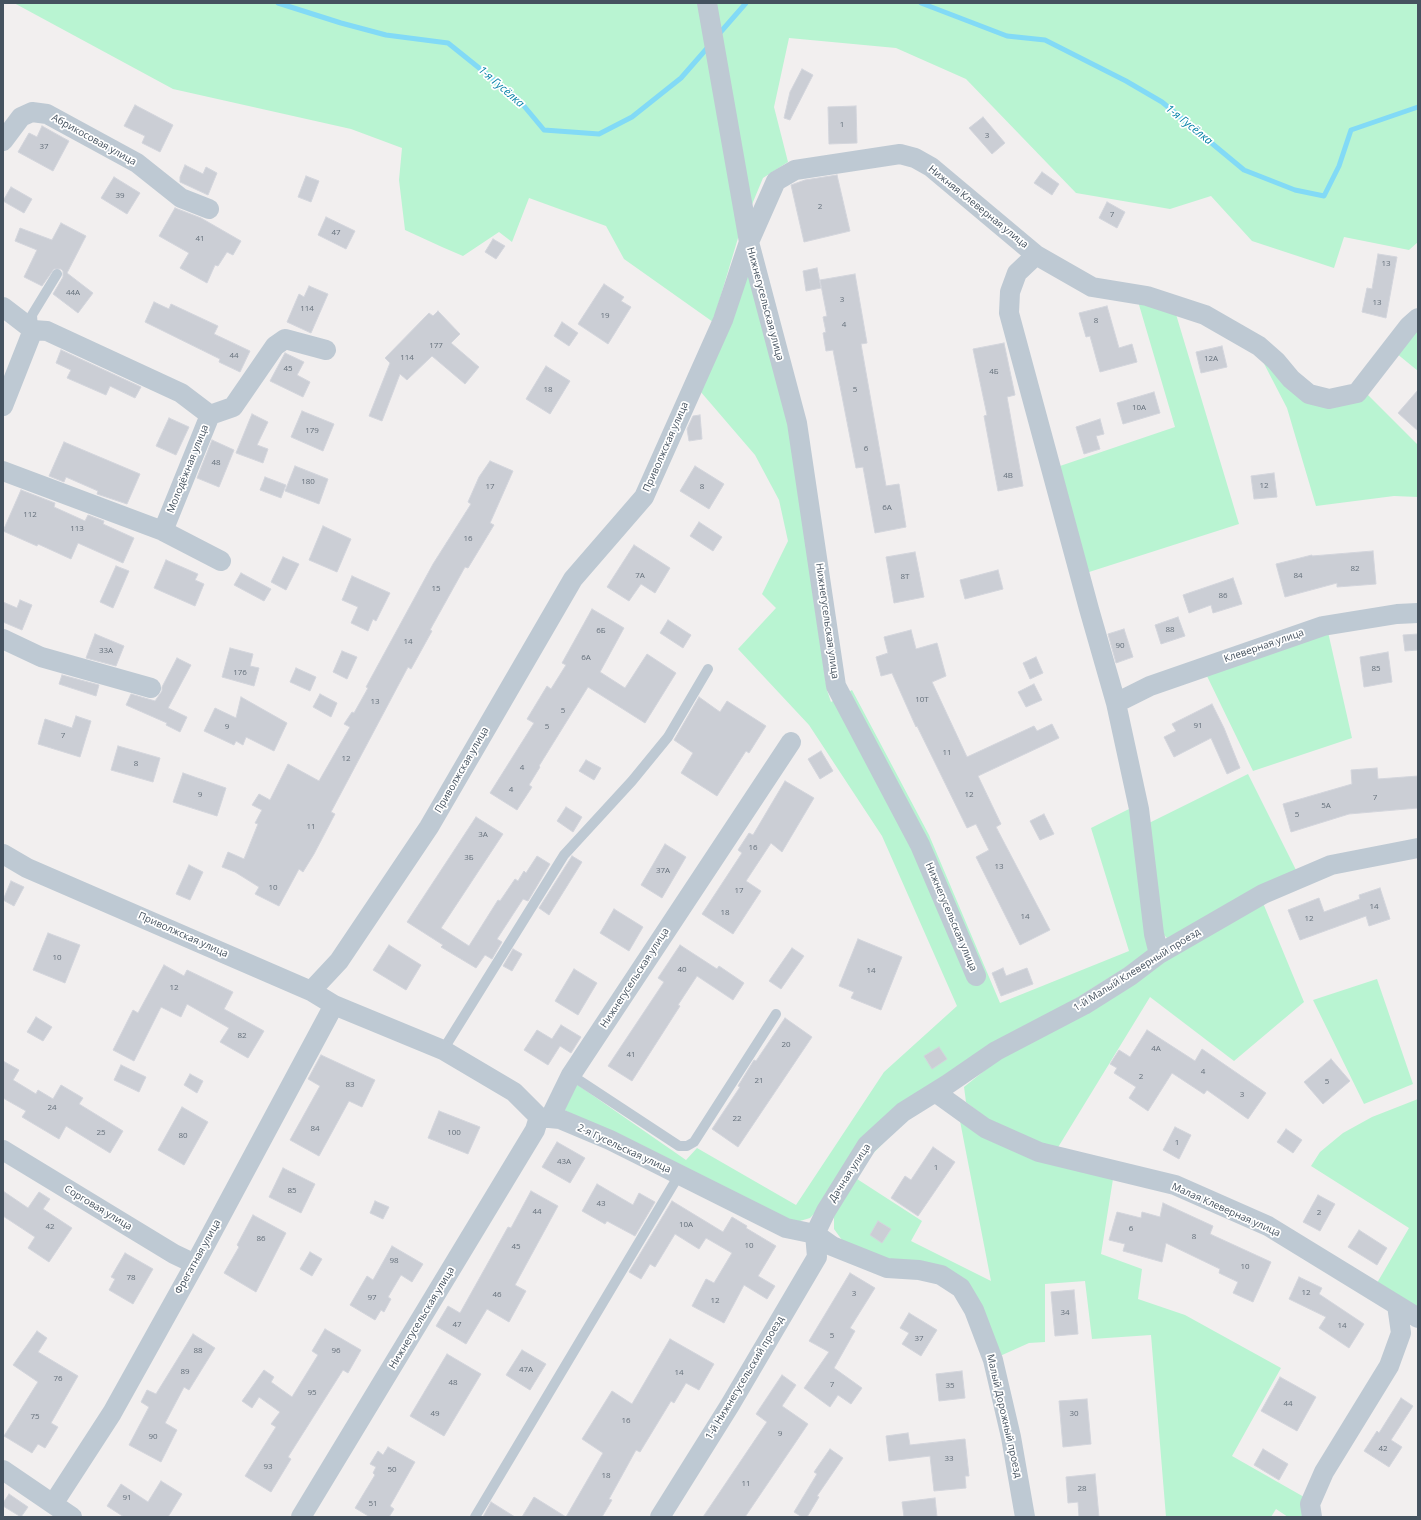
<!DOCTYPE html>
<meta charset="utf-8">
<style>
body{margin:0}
#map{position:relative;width:1421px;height:1520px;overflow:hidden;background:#f2efef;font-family:"Open Sans",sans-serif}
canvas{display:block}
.frame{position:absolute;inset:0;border:4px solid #45525f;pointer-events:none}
</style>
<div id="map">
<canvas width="1421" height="1520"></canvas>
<div class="frame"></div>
</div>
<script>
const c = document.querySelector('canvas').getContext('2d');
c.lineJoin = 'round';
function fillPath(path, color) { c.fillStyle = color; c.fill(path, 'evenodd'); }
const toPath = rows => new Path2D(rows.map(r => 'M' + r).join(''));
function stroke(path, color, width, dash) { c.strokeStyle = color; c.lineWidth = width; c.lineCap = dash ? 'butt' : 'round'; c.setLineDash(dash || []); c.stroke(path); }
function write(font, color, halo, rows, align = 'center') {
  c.font = font + ' "Open Sans",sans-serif'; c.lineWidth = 3.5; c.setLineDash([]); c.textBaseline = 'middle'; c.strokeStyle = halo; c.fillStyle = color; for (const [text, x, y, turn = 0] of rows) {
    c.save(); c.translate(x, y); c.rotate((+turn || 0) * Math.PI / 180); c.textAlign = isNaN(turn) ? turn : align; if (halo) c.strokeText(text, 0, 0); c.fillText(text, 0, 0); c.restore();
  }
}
const green = toPath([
 [14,3,1418,3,1418,242,1409,250,1344,237,1334,268,1252,241,1211,196,1170,209,1076,193,966,79,896,48,789,38,774,107,788,162,763,178,738,238,713,322,624,259,606,226,529,198,512,242,499,232,463,256,442,247,405,230,399,180,402,148,351,129,173,89],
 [746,275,752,277,788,423,827,690,831,702,852,690,929,835,1000,1003,1129,951,1091,828,1131,808,1150,952,943,1082,810,1218,800,1221,787,1221,560,1108,572,1081,686,1160,697,1148,796,1205,884,1072,957,1006,882,836,809,725,738,649,776,608,762,594,788,541,779,500,755,455,700,391],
 [1137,298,1175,311,1239,524,1086,573,1057,467,1175,427],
 [1418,326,1418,371,1396,353],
 [1258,352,1306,399,1364,391,1418,445,1418,497,1394,496,1316,506,1287,408],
 [1328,632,1352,738,1253,771,1205,672],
 [1248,774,1297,872,1168,939,1162,933,1149,823],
 [1263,903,1304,1002,1234,1061,1150,997,1057,1149,993,1123,966,1102,964,1087,999,1059],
 [1377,979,1413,1084,1364,1104,1313,1000],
 [1418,1099,1418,1309,1377,1283,1409,1228,1311,1166,1320,1152,1343,1133,1372,1117],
 [960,1121,1113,1179,1101,1254,1142,1269,1138,1299,1185,1315,1281,1368,1232,1456,1304,1497,1304,1517,1288,1517,1276,1509,1271,1517,1166,1517,1151,1335,1092,1339,1085,1281,1045,1284,1045,1342,1029,1343,1000,1356,980,1306,890,1260,842,1240,834,1229,834,1214,854,1177,922,1221,911,1241,991,1281]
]);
const stream = toPath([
 [278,3,341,23,386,35,448,43,519,100,544,130,599,134,632,117,681,78,709,46],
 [921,3,1007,36,1045,40,1126,81,1162,102,1244,170,1295,190,1324,196,1339,166,1351,130,1418,107],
 [718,35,746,3]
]);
const building = toPath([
 [802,69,813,75,790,120,784,118,790,92,802,69],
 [135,105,173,125,160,152,142,143,145,136,124,126,135,105],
 [856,106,857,143,829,144,828,107,856,106],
 [983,117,1005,143,992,154,969,128,983,117],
 [42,126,69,141,53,171,18,152,29,133,37,137,42,126],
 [185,165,203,174,206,167,217,173,208,195,180,182,180,177,185,165],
 [1042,172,1059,184,1052,195,1034,183,1042,172],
 [837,175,850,231,804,242,791,185,805,180,837,175],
 [306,176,319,181,311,202,298,197,306,176],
 [114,177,140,193,127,214,101,198,114,177],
 [11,187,32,199,24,213,3,201,11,187],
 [1107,202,1125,212,1117,228,1099,218,1107,202],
 [175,208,201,218,241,241,233,255,227,252,218,266,215,265,207,283,180,268,189,253,159,236,175,208],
 [326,217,355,231,346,249,318,235,326,217],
 [61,223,86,236,67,273,93,293,78,313,53,294,63,277,63,271,61,269,54,269,42,286,24,277,37,250,15,241,20,228,52,240,61,223],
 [493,239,505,246,496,259,485,252,493,239],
 [1378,254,1397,257,1386,318,1362,312,1367,288,1372,289,1378,254],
 [817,268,821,288,806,291,803,271,817,268],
 [855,274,867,343,861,344,886,486,899,484,906,527,875,533,863,467,856,468,833,350,826,351,823,333,826,332,823,317,827,316,820,280,855,274],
 [604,284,624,297,621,301,631,307,608,344,578,324,604,284],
 [309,286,328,294,311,333,287,322,299,294,304,297,309,286],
 [154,302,169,309,171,304,218,326,214,334,250,351,240,372,219,362,220,359,145,322,154,302],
 [1107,306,1119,348,1132,344,1137,362,1100,372,1090,336,1086,337,1079,313,1107,306],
 [438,311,460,334,451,343,479,367,465,384,432,356,407,380,400,374,382,421,369,416,390,363,385,358,429,313,433,316,438,311],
 [562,322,578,333,569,346,554,336,562,322],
 [1004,343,1015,395,1007,397,1023,486,998,491,984,416,987,415,973,349,1004,343],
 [1222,346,1227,367,1201,373,1196,352,1222,346],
 [61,350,141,387,135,398,110,386,106,395,67,378,71,370,56,363,61,350],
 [285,353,304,362,297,375,310,382,303,397,270,381,285,353],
 [546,366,570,381,550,414,526,399,546,366],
 [1418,390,1418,431,1398,413,1418,390],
 [1154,392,1160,413,1123,424,1117,403,1154,392],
 [302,411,334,424,323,451,291,437,302,411],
 [252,414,268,422,257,445,268,449,263,463,236,453,252,414],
 [700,415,702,439,689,441,687,429,693,416,700,415],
 [169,418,189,427,176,455,156,446,169,418],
 [1100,419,1104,434,1096,436,1100,449,1084,454,1076,427,1100,419],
 [212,440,234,450,219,487,197,478,212,440],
 [64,442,140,474,127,504,97,494,98,491,66,477,64,482,49,476,64,442],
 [490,461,513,471,490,523,494,525,468,568,465,567,430,630,432,631,411,669,408,667,331,812,335,814,314,854,303,872,299,869,279,906,255,894,259,887,235,872,222,867,228,852,244,859,258,824,255,823,262,810,252,805,259,794,270,800,288,764,319,781,350,727,344,724,352,712,354,713,368,688,366,687,433,564,471,504,468,502,479,477,490,461],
 [295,466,328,479,319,504,285,491,295,466],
 [695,466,724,484,709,509,680,491,695,466],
 [1274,473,1277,497,1254,499,1251,476,1274,473],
 [265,477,286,485,281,498,260,490,265,477],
 [21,490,55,503,54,507,85,521,88,515,104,521,103,524,134,538,123,563,78,543,71,559,38,544,37,546,3,531,21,490],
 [699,522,722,537,713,551,690,536,699,522],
 [323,526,351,539,337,572,309,560,323,526],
 [634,545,670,568,655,593,641,584,629,601,607,587,634,545],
 [1373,551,1376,584,1337,587,1337,583,1285,597,1276,564,1312,555,1312,556,1373,551],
 [915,552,924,597,894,603,886,557,915,552],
 [283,557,299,564,286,590,271,582,283,557],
 [166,560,198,574,195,580,204,584,195,606,154,588,166,560],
 [116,566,129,571,113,608,100,602,116,566],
 [998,570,1003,589,965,599,960,580,998,570],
 [241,573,271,589,264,601,234,585,241,573],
 [352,576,390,593,376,621,373,619,368,631,351,623,358,607,342,600,352,576],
 [1233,578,1242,604,1213,613,1211,605,1189,613,1183,595,1233,578],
 [20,600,32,605,22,630,3,622,3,602,17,608,20,600],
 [592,609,624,628,600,672,625,688,647,654,676,673,645,723,588,687,539,766,540,767,529,785,532,787,517,810,490,793,534,723,527,719,547,686,551,689,566,665,562,663,592,609],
 [1178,617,1185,636,1161,644,1155,625,1178,617],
 [668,620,691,635,683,648,660,633,668,620],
 [1124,629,1133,657,1116,663,1108,634,1124,629],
 [911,630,916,649,937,643,946,676,932,682,967,757,1034,726,1037,731,1052,724,1059,738,978,776,1001,824,996,827,1050,930,1020,945,976,857,989,850,976,824,967,828,917,726,916,727,892,673,881,676,876,657,888,653,884,637,911,630],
 [95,634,124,646,116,666,86,658,95,634],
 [1418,634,1418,650,1405,651,1403,635,1418,634],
 [230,648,253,654,250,666,259,668,254,686,222,677,230,648],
 [342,651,357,657,347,679,333,672,342,651],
 [1388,652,1392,682,1364,687,1360,657,1388,652],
 [1036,657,1043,673,1030,679,1023,663,1036,657],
 [177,658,191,665,168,708,187,717,180,732,166,725,167,723,126,705,131,694,155,701,162,691,162,687,177,658],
 [296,668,316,677,310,691,290,682,296,668],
 [62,675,99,685,96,696,59,684,62,675],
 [1034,684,1042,700,1026,707,1018,692,1034,684],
 [320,694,337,703,331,717,313,707,320,694],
 [241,697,287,723,274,751,246,737,243,745,236,741,234,745,204,731,215,708,236,718,241,697],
 [699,697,720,712,727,701,766,726,749,753,746,751,717,796,681,773,693,753,674,740,699,697],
 [1212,704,1224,728,1240,768,1227,774,1211,738,1174,757,1164,737,1176,731,1172,724,1212,704],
 [76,716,91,721,80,757,38,744,45,719,72,728,76,716],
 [118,746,160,758,153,782,111,770,118,746],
 [821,751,833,771,820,779,808,759,821,751],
 [586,760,601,768,594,780,579,771,586,760],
 [1377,768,1378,779,1418,776,1418,808,1349,814,1291,832,1283,804,1352,784,1351,770,1377,768],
 [183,773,226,788,217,816,173,802,183,773],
 [785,781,814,798,782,852,771,843,746,881,761,891,733,934,702,914,742,853,738,850,749,833,753,835,785,781],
 [566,807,582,817,573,832,557,821,566,807],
 [1044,814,1054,834,1040,840,1030,821,1044,814],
 [476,817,503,834,441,928,469,946,498,900,500,901,515,879,518,881,524,871,526,873,537,856,550,864,528,901,523,899,497,939,502,942,492,959,485,955,476,968,441,947,443,945,407,922,476,817],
 [665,844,686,857,662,898,641,885,665,844],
 [572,856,582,862,549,915,539,908,572,856],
 [189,865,203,872,190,900,176,894,189,865],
 [11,881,24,887,14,906,3,900,11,881],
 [1380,888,1390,919,1369,926,1366,916,1300,940,1288,910,1319,898,1324,912,1360,899,1359,895,1380,888],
 [614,909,643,927,629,951,600,933,614,909],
 [48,933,80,945,65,983,33,970,48,933],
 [858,939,902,957,881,1010,851,998,854,992,839,986,858,939],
 [389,945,421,965,406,990,373,970,389,945],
 [680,945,717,969,719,966,744,983,733,1000,697,976,678,1005,680,1006,632,1081,608,1066,664,982,658,978,680,945],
 [792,948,804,956,781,989,769,981,792,948],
 [513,949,522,954,512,971,503,966,513,949],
 [164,965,184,976,187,970,233,992,224,1009,264,1031,248,1058,220,1042,229,1028,187,1004,181,1017,161,1007,134,1061,113,1050,133,1010,138,1013,164,965],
 [1003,968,1006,976,1027,968,1033,984,1001,996,992,973,1003,968],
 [574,969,597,983,578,1015,555,1001,574,969],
 [36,1017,52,1027,43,1041,27,1032,36,1017],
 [785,1018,812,1037,738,1147,712,1129,740,1087,738,1086,754,1060,756,1061,785,1018],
 [561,1025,581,1037,571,1053,560,1046,548,1065,524,1050,537,1030,552,1039,561,1025],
 [1147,1030,1195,1061,1202,1049,1266,1093,1248,1119,1207,1090,1204,1094,1172,1073,1148,1111,1129,1098,1136,1087,1114,1073,1117,1068,1110,1064,1119,1050,1130,1057,1147,1030],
 [939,1047,947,1059,932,1069,924,1056,939,1047],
 [321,1055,375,1080,362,1107,349,1101,319,1156,290,1140,320,1086,308,1079,321,1055],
 [1331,1059,1350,1081,1323,1104,1304,1082,1331,1059],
 [3,1061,19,1070,13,1080,36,1094,38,1090,53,1099,61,1085,83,1098,79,1104,123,1131,110,1153,66,1126,59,1139,22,1117,26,1111,3,1098,3,1061],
 [121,1065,146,1077,139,1092,114,1080,121,1065],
 [190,1074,203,1081,197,1093,184,1085,190,1074],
 [182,1107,208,1122,184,1165,158,1150,182,1107],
 [439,1111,480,1127,468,1154,428,1138,439,1111],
 [1175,1127,1191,1135,1179,1159,1163,1150,1175,1127],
 [1286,1129,1302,1140,1293,1153,1277,1142,1286,1129],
 [557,1142,585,1158,570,1183,542,1167,557,1142],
 [933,1147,955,1162,918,1216,891,1198,905,1176,911,1180,933,1147],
 [283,1168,315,1184,301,1213,269,1197,283,1168],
 [597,1184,633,1205,639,1193,655,1202,635,1236,607,1221,605,1224,582,1211,597,1184],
 [3,1191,28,1208,39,1192,50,1199,43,1209,72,1228,49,1262,28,1248,35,1237,3,1216,3,1191],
 [531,1191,558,1206,515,1285,526,1291,509,1322,487,1309,466,1344,436,1326,448,1306,460,1313,508,1227,511,1228,531,1191],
 [1318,1195,1335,1204,1320,1231,1303,1222,1318,1195],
 [375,1201,389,1207,383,1219,370,1213,375,1201],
 [672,1201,723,1232,732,1217,747,1226,746,1228,776,1246,758,1276,775,1286,767,1299,744,1285,724,1323,692,1306,706,1279,714,1283,732,1253,706,1238,699,1249,675,1234,655,1267,650,1264,641,1279,629,1272,672,1201],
 [1163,1203,1213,1226,1210,1234,1271,1262,1253,1302,1233,1293,1238,1282,1219,1273,1220,1269,1166,1243,1162,1262,1123,1251,1125,1244,1109,1240,1117,1212,1141,1218,1142,1212,1160,1217,1163,1203],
 [253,1215,286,1233,256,1292,224,1273,239,1247,237,1245,253,1215],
 [878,1221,891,1229,882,1243,870,1235,878,1221],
 [1359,1230,1387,1248,1377,1265,1348,1247,1359,1230],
 [392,1246,423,1264,412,1282,401,1275,388,1297,391,1299,384,1312,381,1310,375,1320,350,1305,367,1276,373,1280,392,1246],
 [310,1252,322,1259,312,1276,300,1269,310,1252],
 [125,1253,153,1269,133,1304,109,1290,115,1279,111,1277,125,1253],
 [850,1273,875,1288,850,1328,855,1331,834,1368,862,1388,851,1404,838,1395,830,1407,804,1388,829,1352,809,1341,850,1273],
 [1299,1277,1322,1288,1319,1294,1364,1324,1349,1348,1319,1328,1326,1317,1289,1299,1299,1277],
 [1074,1290,1078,1334,1055,1336,1051,1292,1074,1290],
 [909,1313,937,1330,921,1356,902,1344,909,1333,900,1328,909,1313],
 [325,1329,361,1350,348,1373,343,1370,288,1457,291,1459,271,1492,245,1476,276,1427,271,1424,280,1412,259,1397,252,1408,242,1401,264,1370,274,1377,271,1382,292,1397,318,1355,312,1351,325,1329],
 [37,1331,47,1338,38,1352,78,1376,51,1423,58,1427,45,1448,38,1444,32,1453,4,1436,38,1382,13,1365,37,1331],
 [193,1334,215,1348,189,1390,184,1387,165,1423,177,1430,161,1462,129,1445,149,1407,141,1402,147,1390,156,1394,193,1334],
 [670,1339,714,1364,699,1390,686,1383,674,1403,671,1401,640,1452,636,1450,609,1499,612,1500,602,1517,522,1517,534,1497,566,1517,603,1453,582,1439,612,1391,632,1404,670,1339],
 [522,1350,546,1364,530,1390,506,1375,522,1350],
 [447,1354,481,1374,444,1436,410,1416,447,1354],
 [962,1371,965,1398,939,1401,936,1374,962,1371],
 [782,1375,796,1385,782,1406,808,1424,745,1517,703,1517,767,1422,756,1414,782,1375],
 [1280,1377,1316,1397,1297,1431,1261,1411,1280,1377],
 [1401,1398,1413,1406,1391,1440,1402,1447,1389,1467,1364,1451,1377,1431,1379,1433,1401,1398],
 [1087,1399,1091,1444,1063,1447,1059,1401,1087,1399],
 [908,1433,910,1445,965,1439,969,1476,965,1476,966,1488,934,1491,930,1456,889,1461,886,1436,908,1433],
 [388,1447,415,1462,390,1506,394,1509,389,1517,370,1517,355,1508,375,1475,373,1473,376,1467,370,1464,378,1451,383,1455,388,1447],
 [830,1449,843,1458,817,1496,819,1497,807,1517,802,1517,794,1512,817,1474,814,1472,830,1449],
 [1263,1449,1288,1464,1279,1480,1254,1465,1263,1449],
 [1095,1474,1099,1517,1079,1517,1078,1502,1068,1503,1066,1477,1095,1474],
 [161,1481,182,1494,168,1517,124,1517,107,1506,121,1484,148,1502,161,1481],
 [9,1494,28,1507,21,1517,3,1506,3,1503,9,1494],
 [935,1498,937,1517,904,1517,902,1502,935,1498],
 [491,1502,515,1517,483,1517,491,1502]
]);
const service = toPath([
 [33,329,32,315,57,274],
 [443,1050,564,855,632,781,668,737,708,669],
 [571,1075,679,1146,687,1146,694,1142,776,1014],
 [475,1517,679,1175]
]);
const minor = toPath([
 [707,3,749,242,797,423,836,686,920,845,976,976],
 [3,141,21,117,32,112,47,114,137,163,181,198,209,209],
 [1036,255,1017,273,1010,292,1009,313,1089,609,1116,703,1139,809,1154,934,1159,954],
 [3,307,33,330,47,331,181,393,210,415],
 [3,406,33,330],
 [3,471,163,531,221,561],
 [163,531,210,415,233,407,275,346,285,339,326,350],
 [3,639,41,657,151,688],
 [1116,703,1150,686,1323,626,1397,614,1418,613],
 [3,854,27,868,311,991,339,961,429,827,573,579,644,497,723,320,749,242,776,181,795,170,900,154,915,158,931,167,1036,255,1092,287,1147,296,1205,315,1259,346,1276,361,1291,379,1309,394,1329,399,1357,393,1409,326,1418,318],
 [311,991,334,1005,443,1050,514,1092,539,1117,560,1119,610,1140,786,1228,815,1234,832,1246,887,1268,919,1270,941,1275,961,1288,974,1310,993,1360,1011,1437,1025,1517],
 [935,1092,985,1128,1039,1152,1175,1185,1268,1226,1418,1318],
 [550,1118,571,1075,791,742],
 [3,1150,174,1254,195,1264],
 [3,1470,72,1517],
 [53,1504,112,1413,195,1264,334,1005],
 [301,1517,535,1130,539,1117],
 [660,1517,730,1405,817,1257,815,1234,826,1211,867,1145,903,1112,948,1084,996,1051,1084,1005,1130,976,1159,954,1263,894,1331,865,1418,848],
 [1312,1517,1310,1504,1324,1472,1389,1366,1401,1333,1397,1305]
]);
const numberNames = [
 ["1",842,125],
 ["3",987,136],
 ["37",44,147],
 ["39",120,196],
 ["2",820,207],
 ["7",1112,215],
 ["47",336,233],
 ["41",200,239],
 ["13",1386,264],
 ["44А",73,293],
 ["3",842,300],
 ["13",1377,303],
 ["114",307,309],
 ["19",605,316],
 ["8",1096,321],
 ["4",844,325],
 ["177",436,346],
 ["44",234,356],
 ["114",407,358],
 ["12А",1211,359],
 ["45",288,369],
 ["4Б",994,372],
 ["18",548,390],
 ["5",855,390],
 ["10А",1139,408],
 ["179",312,431],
 ["6",866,449],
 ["48",216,463],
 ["4В",1008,476],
 ["180",308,482],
 ["12",1264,486],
 ["17",490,487],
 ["8",702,487],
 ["6А",887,508],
 ["112",30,515],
 ["113",77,529],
 ["16",468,539],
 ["82",1355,569],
 ["7А",640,576],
 ["84",1298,576],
 ["8Т",905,577],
 ["15",436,589],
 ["86",1223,596],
 ["88",1170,630],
 ["6Б",601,631],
 ["14",408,642],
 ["90",1120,646],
 ["33А",106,651],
 ["6А",586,658],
 ["85",1376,669],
 ["176",240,673],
 ["10Т",922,700],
 ["13",375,702],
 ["5",563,711],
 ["91",1198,726],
 ["9",227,727],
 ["5",547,727],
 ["7",63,736],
 ["11",947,753],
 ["12",346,759],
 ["8",136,764],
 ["4",522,768],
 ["4",511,790],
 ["9",200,795],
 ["12",969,795],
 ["7",1375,798],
 ["5А",1326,806],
 ["5",1297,815],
 ["11",311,827],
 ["3А",483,835],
 ["16",753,848],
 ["3Б",469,858],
 ["13",999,867],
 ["37А",663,871],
 ["10",273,888],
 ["17",739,891],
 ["14",1374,907],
 ["18",725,913],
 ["14",1025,917],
 ["12",1309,919],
 ["10",57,958],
 ["40",682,970],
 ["14",871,971],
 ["12",174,988],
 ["82",242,1036],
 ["20",786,1045],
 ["4А",1156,1049],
 ["41",631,1055],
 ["4",1203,1072],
 ["2",1141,1077],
 ["21",759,1081],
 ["5",1327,1082],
 ["83",350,1085],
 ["3",1242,1095],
 ["24",52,1108],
 ["22",737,1119],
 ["84",315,1129],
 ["25",101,1133],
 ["100",454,1133],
 ["80",183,1136],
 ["1",1177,1143],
 ["43А",564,1162],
 ["1",936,1168],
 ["85",292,1191],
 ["43",601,1204],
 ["44",537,1212],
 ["2",1319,1213],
 ["10А",686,1225],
 ["42",50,1227],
 ["6",1131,1229],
 ["8",1194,1237],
 ["86",261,1239],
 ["10",749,1246],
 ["45",516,1247],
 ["98",394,1261],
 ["10",1245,1267],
 ["78",131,1278],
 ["12",1306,1293],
 ["3",854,1294],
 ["46",497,1295],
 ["97",372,1298],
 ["12",715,1301],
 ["34",1065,1313],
 ["47",457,1325],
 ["14",1342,1326],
 ["5",832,1336],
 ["37",919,1339],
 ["88",198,1351],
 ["96",336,1351],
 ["47А",526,1370],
 ["89",185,1372],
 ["14",679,1373],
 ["76",58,1379],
 ["48",453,1383],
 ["7",832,1385],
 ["35",950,1386],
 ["95",312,1393],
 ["44",1288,1404],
 ["49",435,1414],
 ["30",1074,1414],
 ["75",35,1417],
 ["16",626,1421],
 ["9",780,1434],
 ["90",153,1437],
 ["42",1383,1449],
 ["33",949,1459],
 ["93",268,1467],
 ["50",392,1470],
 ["18",606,1476],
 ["11",746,1484],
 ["28",1082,1489],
 ["91",127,1498],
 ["51",373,1504]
];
const streetNames = [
 ["Абрикосовая улица",94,140,29],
 ["Нижняя Клеверная улица",978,207,39],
 ["Нижнегусельская улица",765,304,75],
 ["Приволжская улица",666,447,-66],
 ["Молодёжная улица",188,469,-68],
 ["Нижнегусельская улица",827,621,82],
 ["Клеверная улица",1264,646,-19],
 ["Приволжская улица",462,770,-60],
 ["Нижнегусельская улица",951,917,67],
 ["Приволжская улица",183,935,24],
 ["1-й Малый Клеверный проезд",1137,970,-32],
 ["Нижнегусельская улица",635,978,-57],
 ["2-я Гусельская улица",624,1149,25],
 ["Дачная улица",850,1173,-57],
 ["Сорговая улица",98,1208,31],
 ["Малая Клеверная улица",1226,1210,24],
 ["Фрегатная улица",198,1257,-61],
 ["Нижнегусельская улица",422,1318,-59],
 ["1-й Нижнегусельский проезд",745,1378,-59],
 ["Малый Дорожный проезд",1004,1416,77]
];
const waterNames = [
 ["1-я Гусёлка",501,87,41],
 ["1-я Гусёлка",1189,125,39]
];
fillPath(green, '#b9f4d2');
stroke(stream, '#82daf6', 5);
fillPath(building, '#cbced5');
stroke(building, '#d3d5dc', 1);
stroke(service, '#bec9d3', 10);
stroke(minor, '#bec9d3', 20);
write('8px', '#66717c', null, numberNames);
write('10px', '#45525f', '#fff', streetNames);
write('italic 11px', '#027fa6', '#fff', waterNames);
</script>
